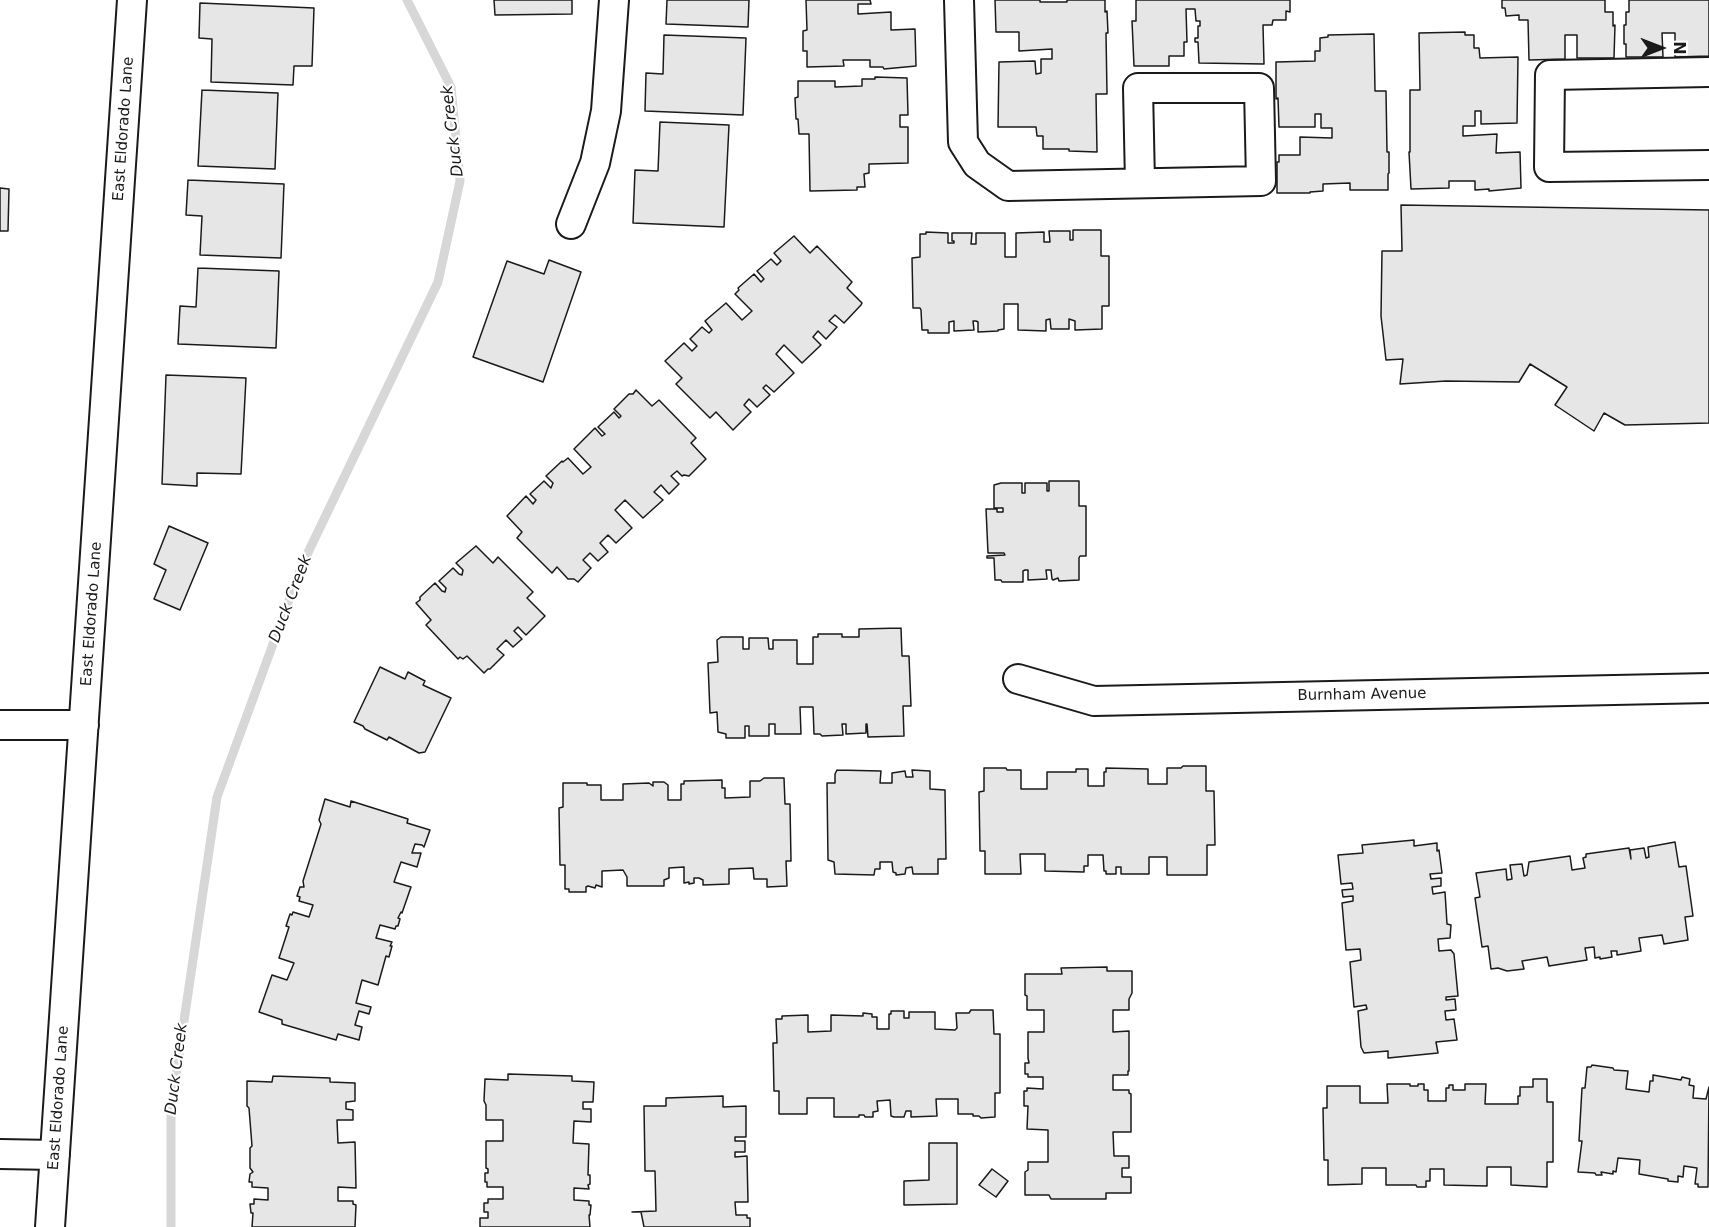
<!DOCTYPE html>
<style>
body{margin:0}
#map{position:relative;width:1709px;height:1227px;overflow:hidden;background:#fff;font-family:"DejaVu Sans",sans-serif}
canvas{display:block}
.north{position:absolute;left:1631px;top:18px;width:60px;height:60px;-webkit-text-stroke:4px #fff;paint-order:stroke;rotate:90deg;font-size:16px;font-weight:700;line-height:24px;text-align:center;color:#1a1a1a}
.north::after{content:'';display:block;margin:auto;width:21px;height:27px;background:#1a1a1a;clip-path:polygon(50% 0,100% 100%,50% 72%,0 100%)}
</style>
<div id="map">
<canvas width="1709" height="1227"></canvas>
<div class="north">N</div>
</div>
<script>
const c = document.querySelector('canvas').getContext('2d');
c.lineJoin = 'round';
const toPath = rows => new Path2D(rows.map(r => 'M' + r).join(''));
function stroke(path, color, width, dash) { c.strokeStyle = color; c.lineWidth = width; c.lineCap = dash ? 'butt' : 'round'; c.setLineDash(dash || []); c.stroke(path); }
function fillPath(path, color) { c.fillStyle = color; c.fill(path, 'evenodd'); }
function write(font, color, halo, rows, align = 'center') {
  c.font = font + ' "DejaVu Sans",sans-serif'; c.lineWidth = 4.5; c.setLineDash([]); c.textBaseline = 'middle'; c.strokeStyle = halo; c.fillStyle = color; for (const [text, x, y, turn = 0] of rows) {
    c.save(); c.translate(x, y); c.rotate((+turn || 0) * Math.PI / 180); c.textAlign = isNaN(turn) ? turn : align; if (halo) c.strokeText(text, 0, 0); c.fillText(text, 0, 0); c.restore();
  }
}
const stream = toPath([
 [171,1227,171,1109,217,797,302,565,438,282,460,181,451,87,407,0]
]);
const building = toPath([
 [494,0,572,0,572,14,495,15,494,0],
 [667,0,749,0,748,27,666,24,667,0],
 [806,0,870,0,871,4,858,4,858,14,891,12,891,30,915,29,916,66,884,69,883,67,870,67,870,60,843,60,844,66,807,67,807,51,803,51,803,31,807,30,806,0],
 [995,0,1040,0,1040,2,1067,2,1067,0,1105,0,1105,12,1107,11,1108,33,1106,33,1107,94,1096,94,1097,152,1069,151,1069,149,1043,149,1043,136,1037,136,1036,127,998,127,999,62,1035,61,1036,74,1041,73,1041,59,1052,59,1052,49,1019,51,1019,32,996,32,995,0],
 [1136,0,1290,0,1290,12,1286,11,1286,20,1273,20,1272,25,1263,25,1264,64,1199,63,1198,42,1195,42,1195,38,1198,38,1198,26,1200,26,1200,21,1196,21,1195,9,1186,9,1187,42,1184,42,1184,56,1169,56,1169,66,1134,66,1132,21,1136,21,1136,0],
 [1502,0,1605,0,1605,12,1613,12,1613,26,1615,25,1614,58,1577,58,1577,35,1565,35,1565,59,1529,60,1528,20,1519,20,1519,15,1506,16,1505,8,1502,8,1502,0],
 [1629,0,1709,0,1709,56,1675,57,1675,33,1662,33,1663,57,1626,57,1626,44,1624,44,1624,25,1626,25,1626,12,1629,12,1629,0],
 [200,3,314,8,312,66,294,66,293,85,211,82,212,39,199,38,200,3],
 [1465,32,1465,35,1474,35,1474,48,1479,48,1480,58,1518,57,1517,123,1481,124,1481,111,1475,111,1475,126,1463,126,1463,136,1497,134,1496,153,1520,152,1521,188,1489,191,1489,189,1475,190,1475,181,1449,181,1449,188,1411,189,1409,152,1410,152,1410,90,1420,90,1419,33,1465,32],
 [1374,34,1375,91,1386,91,1387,152,1389,152,1389,173,1388,174,1388,190,1350,190,1350,183,1323,184,1323,191,1310,192,1310,193,1277,193,1277,162,1279,162,1279,155,1300,155,1300,137,1332,138,1332,128,1321,128,1321,114,1315,114,1315,127,1279,127,1278,98,1276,99,1276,62,1315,61,1315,51,1320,51,1320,38,1328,37,1328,35,1374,34],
 [664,35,746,38,743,115,645,111,646,73,663,74,664,35],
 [875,77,907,78,908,115,900,115,900,127,908,127,908,163,869,164,869,173,864,174,865,187,857,187,857,190,810,191,809,134,799,134,798,119,796,119,795,98,798,97,798,81,835,81,835,87,862,86,862,79,875,79,875,77],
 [202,90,278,93,275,169,198,166,202,90],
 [660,122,729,125,724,227,633,223,635,170,658,171,660,122],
 [188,180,284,184,281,258,200,255,202,216,186,215,188,180],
 [0,188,9,189,8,231,0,231,0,188],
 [1401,205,1709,210,1709,423,1625,425,1604,413,1594,431,1555,405,1567,387,1530,364,1519,382,1446,381,1400,384,1403,359,1386,360,1381,316,1382,251,1402,251,1401,205],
 [1073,230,1101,230,1101,256,1109,256,1109,306,1102,306,1102,329,1075,330,1075,321,1069,319,1069,329,1051,329,1050,319,1046,320,1046,331,1018,330,1018,304,1004,304,1004,329,998,330,998,331,978,332,978,322,976,321,973,321,974,330,954,331,954,321,949,322,949,333,928,333,928,330,922,330,921,310,920,308,913,308,912,258,920,257,920,234,926,234,926,232,948,233,948,243,954,243,954,241,952,241,952,233,972,233,971,244,976,244,976,233,1005,233,1005,257,1016,257,1016,233,1044,232,1044,242,1050,242,1049,231,1070,231,1070,240,1073,240,1073,230],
 [794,236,810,253,817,246,852,282,847,288,862,303,861,305,844,323,835,315,829,321,837,327,826,339,818,331,813,337,821,345,802,363,784,345,776,354,794,373,774,392,766,385,763,388,770,395,757,407,749,399,744,405,751,412,733,430,716,412,710,418,676,384,682,378,665,361,684,343,692,351,697,346,690,339,702,327,709,333,712,330,705,321,726,303,742,320,752,311,735,294,739,290,738,288,754,274,761,282,764,279,757,271,771,259,777,265,781,261,774,253,794,236],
 [549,260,581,272,543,382,473,357,507,261,544,274,549,260],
 [198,268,279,271,276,348,178,344,180,306,196,307,198,268],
 [166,375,246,378,241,474,197,473,197,486,162,484,166,375],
 [636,390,652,406,659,400,696,438,691,443,706,459,689,476,684,475,682,476,677,471,671,476,679,484,669,494,661,485,654,492,663,500,643,518,625,500,615,510,632,528,616,543,608,535,600,543,608,552,598,561,590,553,583,560,591,568,578,582,574,579,568,579,557,567,552,573,517,538,522,532,507,516,526,496,533,504,536,500,530,494,544,481,551,488,553,483,546,476,562,461,563,462,568,458,583,474,591,467,574,449,595,428,602,436,605,434,598,427,614,412,619,418,621,416,614,409,629,394,633,394,636,390],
 [1049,481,1079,481,1079,506,1086,506,1086,556,1080,556,1079,558,1079,580,1059,581,1058,578,1053,580,1052,579,1051,570,1046,570,1047,579,1028,580,1028,570,1025,570,1023,571,1023,582,1002,582,1001,580,995,580,994,558,987,558,987,556,1005,555,1004,553,988,553,986,509,997,509,997,512,1003,512,1003,508,994,508,994,485,1001,483,1022,483,1022,493,1025,493,1025,483,1047,483,1047,491,1049,491,1049,481],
 [169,526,208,543,180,610,154,599,166,570,154,564,169,526],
 [476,546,493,563,498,557,533,592,527,598,545,616,526,635,518,627,514,631,522,639,513,647,506,640,497,649,504,655,490,669,488,669,484,673,467,656,463,659,460,657,458,659,426,625,431,620,416,603,420,600,420,597,435,583,442,591,445,592,446,588,439,581,453,568,459,574,462,575,463,570,456,563,476,546],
 [901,628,902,656,909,656,911,706,903,706,904,736,868,737,867,724,866,724,866,733,846,734,846,724,842,724,843,735,822,736,820,734,814,734,813,707,800,707,801,734,775,734,775,724,769,724,769,736,749,736,749,726,745,726,745,738,726,738,726,734,718,732,717,712,710,713,708,663,718,662,717,640,721,637,743,637,743,649,749,649,749,638,768,638,769,649,773,649,773,640,797,640,797,664,813,664,813,637,818,637,818,634,842,634,842,637,859,637,859,629,901,628],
 [380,667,405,679,408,672,425,681,423,685,451,698,425,752,419,753,389,737,387,740,365,729,363,726,354,722,380,667],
 [1183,766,1206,766,1206,791,1214,791,1215,845,1207,845,1207,875,1167,875,1167,857,1149,857,1149,874,1121,874,1121,867,1116,867,1116,874,1106,874,1106,871,1104,871,1103,855,1088,855,1088,866,1084,866,1084,872,1045,871,1045,854,1020,854,1021,874,985,874,985,851,980,851,979,792,984,791,984,768,1006,768,1007,770,1021,770,1021,789,1047,789,1047,772,1076,772,1076,769,1088,769,1088,786,1104,786,1104,772,1106,772,1106,768,1148,769,1148,784,1167,784,1167,768,1181,768,1183,766],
 [837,770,881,771,880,783,892,783,892,773,905,771,906,777,913,777,912,770,930,771,930,789,945,790,946,859,938,859,938,874,913,874,912,867,906,868,905,874,896,875,896,873,893,872,892,862,880,862,880,869,875,869,874,875,835,874,834,862,828,860,827,783,835,783,835,774,837,770],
 [764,778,784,778,785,804,790,804,791,861,786,861,787,886,767,887,767,879,754,879,753,868,729,869,729,884,703,885,703,880,699,878,694,878,694,883,689,884,689,882,684,883,684,867,669,868,669,878,664,880,664,886,627,886,627,877,623,870,602,871,602,887,596,885,595,888,588,886,586,887,586,892,569,892,569,889,565,889,565,865,560,865,559,808,563,807,563,783,587,783,587,785,601,785,601,800,623,800,623,784,649,783,653,786,653,782,664,782,668,785,668,800,681,800,681,784,684,784,684,781,722,780,722,788,725,788,725,798,750,797,750,781,760,781,764,778],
 [325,799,350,807,351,801,408,819,407,823,430,830,424,847,422,845,415,844,412,853,421,853,417,867,401,862,394,882,411,887,402,913,401,912,398,918,400,919,398,926,396,926,395,929,380,925,376,938,392,942,390,946,392,946,389,957,386,956,378,985,362,980,356,1003,371,1007,369,1014,359,1011,355,1025,362,1027,359,1040,338,1034,336,1040,282,1024,282,1020,259,1012,272,975,287,980,294,963,279,958,289,927,286,926,290,914,292,915,293,912,309,917,313,905,299,901,300,897,297,896,300,887,304,887,303,881,321,824,319,820,325,799],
 [1414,840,1414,846,1437,843,1437,851,1439,850,1442,873,1430,874,1431,879,1441,878,1441,886,1432,887,1433,894,1445,892,1447,924,1451,925,1450,938,1438,939,1439,951,1451,950,1454,954,1458,996,1446,997,1446,1000,1455,999,1456,1010,1445,1011,1446,1020,1454,1019,1457,1040,1436,1042,1438,1053,1388,1058,1388,1051,1364,1053,1361,1047,1358,1011,1367,1009,1366,1005,1354,1007,1350,962,1361,960,1360,949,1346,950,1342,903,1353,901,1353,896,1343,897,1342,890,1353,889,1352,883,1341,884,1338,855,1363,853,1362,845,1414,840],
 [1675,842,1679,867,1686,866,1693,916,1685,917,1688,940,1664,944,1662,935,1639,938,1641,951,1617,955,1617,951,1611,951,1612,957,1600,959,1600,957,1595,958,1594,947,1585,948,1587,960,1549,966,1547,957,1522,961,1524,969,1507,971,1498,968,1491,969,1488,946,1482,947,1475,898,1480,897,1476,873,1506,869,1507,880,1512,879,1510,865,1522,864,1524,876,1527,875,1529,862,1570,856,1572,870,1585,868,1583,858,1586,857,1586,854,1629,848,1631,859,1630,850,1644,848,1646,858,1649,857,1648,847,1675,842],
 [1107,967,1107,971,1132,971,1132,993,1129,999,1129,1010,1113,1010,1113,1032,1129,1031,1129,1071,1128,1071,1128,1075,1113,1075,1113,1090,1129,1090,1129,1093,1131,1094,1131,1132,1113,1132,1114,1156,1129,1156,1129,1168,1122,1168,1122,1177,1131,1177,1131,1193,1106,1193,1106,1199,1051,1199,1049,1195,1025,1195,1025,1172,1028,1170,1028,1162,1048,1162,1048,1130,1027,1129,1028,1106,1024,1106,1024,1091,1027,1091,1027,1088,1043,1089,1043,1077,1028,1077,1028,1074,1025,1074,1025,1063,1029,1063,1028,1058,1028,1032,1044,1032,1044,1010,1027,1010,1027,996,1025,995,1025,974,1062,974,1061,968,1107,967],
 [971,1010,993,1010,994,1034,1000,1034,1000,1093,995,1093,995,1117,981,1118,979,1116,973,1116,973,1114,958,1114,958,1099,936,1099,937,1116,911,1117,911,1111,906,1111,904,1117,894,1117,891,1116,890,1100,877,1101,878,1111,873,1112,873,1117,865,1117,864,1115,859,1115,859,1117,834,1117,834,1098,807,1098,807,1114,779,1114,779,1091,774,1091,773,1043,777,1043,776,1019,782,1019,782,1016,808,1015,808,1032,831,1031,831,1015,863,1016,863,1013,872,1014,872,1017,877,1017,877,1029,889,1029,889,1014,891,1014,891,1011,904,1011,904,1018,909,1018,909,1012,935,1012,935,1029,955,1030,957,1028,956,1013,969,1013,971,1010],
 [1592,1065,1613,1068,1614,1070,1628,1071,1626,1089,1649,1092,1650,1081,1653,1081,1653,1075,1681,1080,1682,1077,1690,1079,1689,1085,1694,1086,1693,1098,1706,1099,1709,1087,1708,1187,1698,1187,1698,1184,1695,1184,1697,1168,1684,1166,1683,1177,1678,1176,1678,1182,1668,1181,1668,1179,1639,1174,1640,1160,1618,1158,1616,1172,1613,1171,1613,1174,1601,1172,1602,1175,1596,1175,1595,1173,1578,1172,1582,1141,1579,1141,1582,1088,1585,1088,1587,1067,1591,1067,1592,1065],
 [508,1074,572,1076,572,1081,594,1082,593,1102,583,1102,583,1109,591,1109,591,1122,574,1121,573,1143,589,1144,588,1175,590,1175,590,1184,588,1185,589,1189,574,1188,574,1200,589,1201,589,1205,591,1205,590,1215,589,1215,590,1227,480,1227,480,1218,488,1218,488,1212,484,1212,484,1203,488,1203,488,1199,503,1199,503,1187,487,1187,487,1182,485,1182,485,1173,488,1173,488,1169,486,1168,486,1141,503,1141,503,1120,486,1120,486,1105,484,1101,485,1079,508,1080,508,1074],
 [273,1076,330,1078,330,1082,355,1083,355,1101,346,1102,346,1109,353,1110,353,1120,337,1120,338,1143,355,1142,356,1188,338,1187,338,1201,353,1201,353,1204,356,1205,355,1227,252,1227,253,1213,251,1213,250,1204,254,1204,254,1199,268,1200,268,1188,252,1187,252,1182,249,1182,250,1174,253,1172,250,1168,250,1148,252,1146,249,1108,247,1106,247,1081,272,1082,273,1076],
 [1533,1079,1547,1079,1547,1102,1553,1102,1553,1162,1547,1162,1547,1187,1511,1185,1511,1167,1487,1167,1487,1186,1444,1185,1444,1169,1430,1169,1430,1181,1426,1181,1426,1187,1417,1187,1416,1185,1386,1185,1386,1168,1362,1168,1362,1184,1328,1185,1328,1160,1324,1160,1323,1108,1327,1108,1327,1086,1360,1086,1360,1103,1388,1103,1387,1084,1410,1084,1410,1086,1418,1086,1418,1084,1424,1084,1424,1090,1428,1090,1428,1101,1446,1101,1446,1088,1449,1088,1449,1085,1453,1085,1453,1090,1465,1090,1465,1084,1486,1084,1485,1104,1518,1104,1518,1096,1520,1096,1520,1087,1533,1087,1533,1079],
 [723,1096,723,1107,746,1106,746,1137,735,1137,735,1141,745,1141,745,1152,735,1152,735,1157,747,1156,748,1202,735,1202,736,1215,747,1215,747,1218,750,1218,750,1227,644,1227,641,1212,632,1212,656,1211,655,1171,645,1171,644,1106,666,1106,666,1098,723,1096],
 [929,1143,957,1143,957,1204,904,1205,904,1181,929,1180,929,1143],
 [992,1169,1008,1181,996,1197,979,1185,992,1169]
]);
const street = toPath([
 [959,0,963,142,977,164,1008,186,1261,181,1259,88,1138,88,1140,183],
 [1709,72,1550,75,1549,167,1709,165],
 [571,224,595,163,606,111,614,0],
 [1018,679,1094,701,1709,688],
 [0,725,84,725],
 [0,1154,55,1155],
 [50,1227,132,0]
]);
const streetNames = [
 ["East Eldorado Lane",124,129,-86],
 ["East Eldorado Lane",92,614,-86],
 ["Burnham Avenue",1362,695,-1],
 ["East Eldorado Lane",59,1098,-86]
];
const waterNames = [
 ["Duck Creek",453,131,-97],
 ["Duck Creek",291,599,-69],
 ["Duck Creek",177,1069,-83]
];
stroke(stream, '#d7d7d7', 9);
fillPath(building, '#e6e6e6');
stroke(building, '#1a1a1a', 1.5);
stroke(street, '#1a1a1a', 32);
stroke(street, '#fff', 28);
write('15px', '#1a1a1a', '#fff', streetNames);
write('italic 16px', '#1a1a1a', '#fff', waterNames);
</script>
